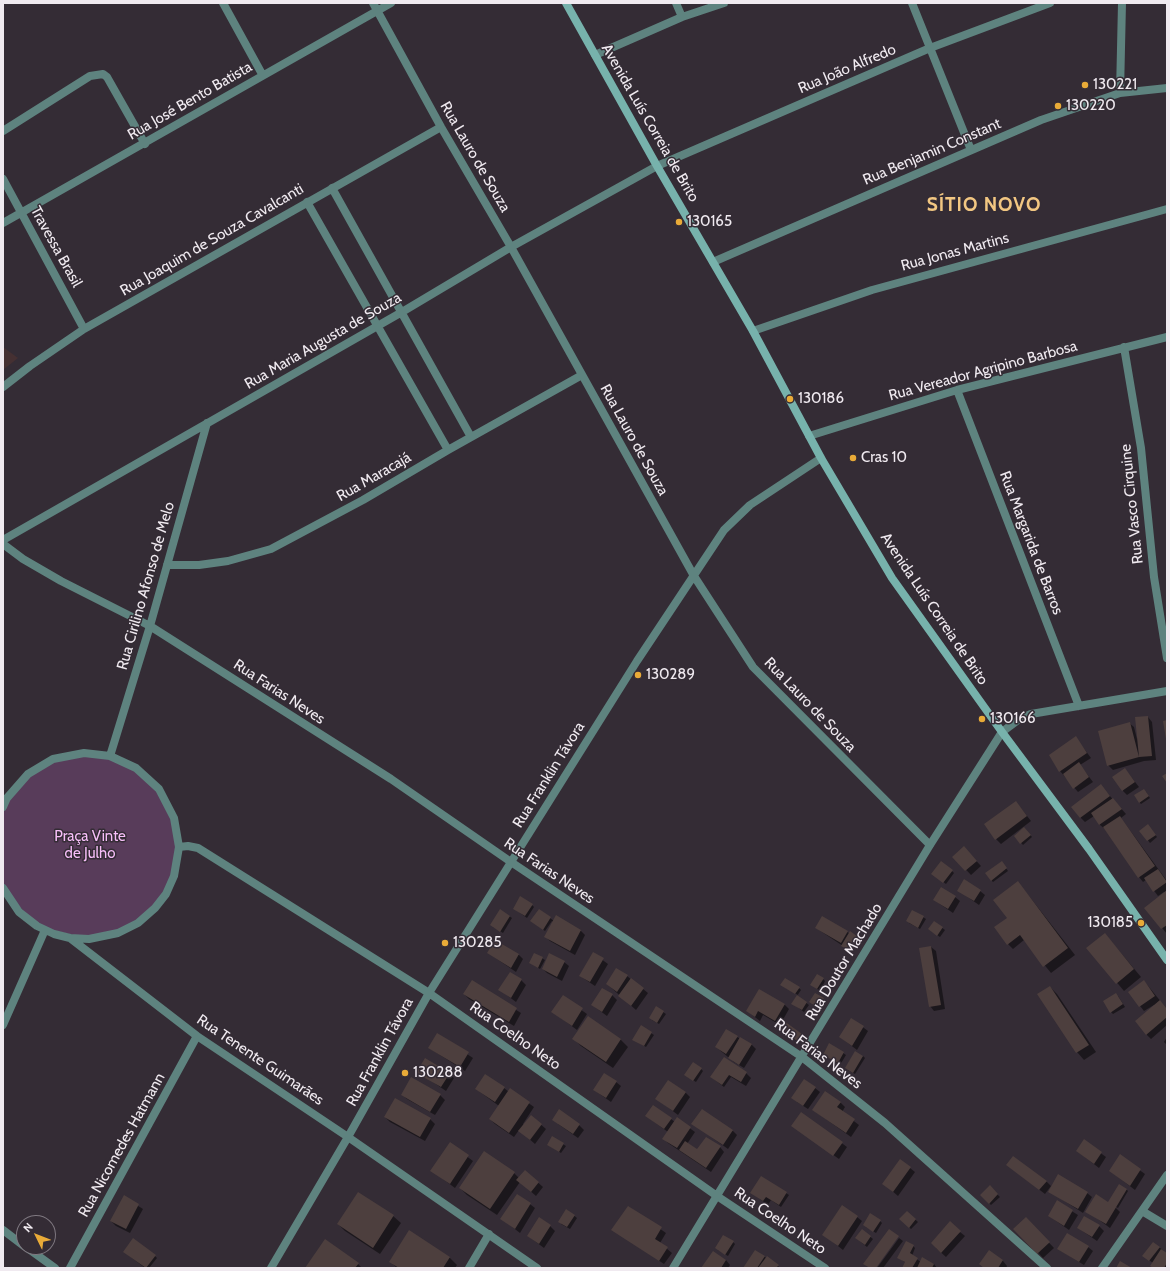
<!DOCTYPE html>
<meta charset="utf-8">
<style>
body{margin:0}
#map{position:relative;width:1170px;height:1271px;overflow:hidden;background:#342c35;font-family:Cabin,sans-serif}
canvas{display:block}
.frame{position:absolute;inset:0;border:4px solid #f0eaf0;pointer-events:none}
.north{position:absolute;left:16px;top:1215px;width:40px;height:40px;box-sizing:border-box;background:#342c35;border:1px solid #7f7880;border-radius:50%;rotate:313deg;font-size:11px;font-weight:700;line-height:16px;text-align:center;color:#f0eaf0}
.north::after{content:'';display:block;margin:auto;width:14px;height:18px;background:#e9ab38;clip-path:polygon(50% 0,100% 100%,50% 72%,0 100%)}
</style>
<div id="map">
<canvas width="1170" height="1271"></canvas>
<div class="frame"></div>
<div class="north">N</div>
</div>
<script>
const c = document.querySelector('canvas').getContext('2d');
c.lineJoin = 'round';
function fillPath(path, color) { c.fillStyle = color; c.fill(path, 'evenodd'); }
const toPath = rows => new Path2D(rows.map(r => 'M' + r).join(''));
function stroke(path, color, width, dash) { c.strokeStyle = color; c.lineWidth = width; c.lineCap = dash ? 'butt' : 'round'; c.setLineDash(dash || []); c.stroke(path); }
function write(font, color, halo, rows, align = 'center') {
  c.font = font + ' Cabin,sans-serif'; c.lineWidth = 3; c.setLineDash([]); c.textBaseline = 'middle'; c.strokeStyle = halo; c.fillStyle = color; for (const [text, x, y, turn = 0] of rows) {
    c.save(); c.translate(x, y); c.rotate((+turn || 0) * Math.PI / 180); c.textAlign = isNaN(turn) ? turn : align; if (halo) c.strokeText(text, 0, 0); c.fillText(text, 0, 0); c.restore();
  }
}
const education = toPath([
 [3,347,18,358,3,370]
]);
const green = toPath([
 [84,753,110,756,136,768,165,796,179,847,166,894,138,923,89,939,37,926,3,888,3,807,19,783,53,759]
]);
const shadow = toPath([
 [1148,717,1152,722,1156,760,1144,761,1113,770,1108,765,1129,723,1134,727,1137,739],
 [1076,738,1091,758,1080,765,1093,782,1078,792,1060,771],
 [1125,769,1139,787,1127,795,1123,791],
 [1101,786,1126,814,1121,818,1167,881,1167,934,1146,908,1165,893,1164,892,1158,896,1146,880,1143,882,1139,877,1105,829,1100,825,1094,816,1085,822,1080,817],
 [1146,792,1150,798,1141,804,1139,802],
 [1016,802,1031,821,1001,844,996,839],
 [1024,828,1032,837,1023,845,1015,836],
 [1150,828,1157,837,1150,843,1141,831],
 [968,852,981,866,971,875,954,857],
 [1003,864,1008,871,993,882,991,880],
 [952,871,954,873,946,884,935,876],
 [1018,882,1075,955,1051,973,1024,940,1013,949,1008,944,1008,918],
 [959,891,980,891,985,895,979,905],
 [955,897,960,901,953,913,934,900],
 [532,905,534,907,527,918,516,910],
 [500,910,512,918,503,933,493,927],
 [539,910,554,921,556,917,581,931,585,935,575,955,550,941,545,936,553,922,552,921,545,931,534,923],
 [913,911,926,919,920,929,909,923],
 [934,922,945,930,940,937,931,931],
 [816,928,847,932,860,939,852,952],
 [1105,934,1141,977,1124,991,1088,948],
 [931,947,936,951,945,1009,934,1011,930,1006],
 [488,953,519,955,523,959,516,972],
 [593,953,608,964,595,986,580,976],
 [535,954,545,960,540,969,530,963],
 [564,962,569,966,562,981,547,973,543,969],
 [627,976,648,993,636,1010,607,984],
 [823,979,825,981,820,991,812,985],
 [521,980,526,985,516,1002,500,990],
 [1144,981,1167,1009,1167,1025,1151,1039,1146,1034,1155,1006,1154,1005,1144,1011,1129,992],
 [472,982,521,1013,514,1026,469,999,464,994],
 [784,987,799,988,801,990,797,996,809,1005,804,1012,792,1003,798,995],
 [1050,987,1057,994,1096,1052,1084,1060,1077,1052,1039,994],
 [612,995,617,1000,607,1016,592,1005],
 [1118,996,1125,1007,1113,1014,1111,1012],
 [563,997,587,1014,577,1030,553,1012],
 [823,999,825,1001,821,1009,812,1004],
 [784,1004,789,1009,780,1025,763,1015,760,1021,747,1011],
 [657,1008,666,1014,659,1024,652,1020],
 [588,1018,621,1040,628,1047,613,1068,581,1046,574,1039],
 [852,1019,868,1031,857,1050,840,1037],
 [784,1022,803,1037,799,1043,782,1030],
 [641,1027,654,1035,646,1047,636,1041],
 [437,1034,473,1058,465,1071,429,1048],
 [737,1037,751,1044,756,1049,744,1068,734,1062,716,1047],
 [1167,1037,1167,1045,1164,1042],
 [830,1044,846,1055,840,1065,826,1056],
 [863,1056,865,1058,855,1074,848,1070],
 [701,1069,703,1071,696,1082,688,1077],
 [418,1072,449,1074,454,1078,446,1091],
 [746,1073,751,1078,746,1086,731,1077,724,1087,711,1077],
 [616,1082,621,1086,611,1102,594,1090],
 [504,1088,509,1092,510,1090,534,1107,523,1124,524,1125,531,1116,546,1129,535,1144,519,1130,514,1137,495,1124,490,1119,499,1106,476,1089],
 [815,1088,820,1092,808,1109,797,1102],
 [685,1092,690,1097,678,1115,657,1099],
 [402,1095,440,1095,445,1100,435,1115,407,1099],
 [840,1102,845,1107,842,1112,859,1125,851,1137,813,1110],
 [801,1113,847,1147,839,1159,792,1126],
 [646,1116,671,1119,675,1122,677,1119,695,1132,687,1144,698,1151,720,1147,724,1152,711,1172,668,1143,664,1139,668,1132],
 [385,1117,430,1119,435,1124,425,1141,390,1122],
 [558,1124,579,1125,584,1130,578,1138],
 [693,1124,733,1131,737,1135,728,1149],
 [552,1138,566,1146,561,1153,548,1145],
 [1084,1141,1106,1157,1099,1168,1077,1151],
 [450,1144,473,1161,455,1188,432,1171],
 [1120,1156,1145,1174,1135,1190,1110,1171],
 [900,1160,915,1172,898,1196,884,1184],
 [1007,1165,1046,1181,1051,1186,1045,1194],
 [525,1171,543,1187,536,1196,520,1182,497,1215,467,1195,460,1188,514,1173,519,1178],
 [761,1177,789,1195,781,1207,771,1200,768,1205,752,1193],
 [990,1187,1000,1197,991,1205,981,1195],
 [1126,1189,1128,1191,1118,1208,1114,1206,1120,1212,1110,1228,1087,1211,1112,1206],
 [1049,1191,1087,1193,1092,1197,1083,1213],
 [358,1193,393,1216,401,1223,380,1254,345,1231,338,1224],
 [518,1195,535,1208,520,1233,502,1219],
 [124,1197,143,1209,130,1233,116,1226,111,1221],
 [1057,1202,1078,1215,1069,1230,1049,1216],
 [629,1207,666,1233,660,1243,672,1253,664,1264,613,1230],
 [567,1210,577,1218,570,1229,561,1224],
 [907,1212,918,1222,911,1229,901,1219],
 [857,1217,862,1221,843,1250,824,1235],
 [1026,1218,1054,1248,1043,1258,1015,1229],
 [880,1221,882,1223,876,1233,866,1227],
 [550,1226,555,1231,544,1248,528,1236],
 [1099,1226,1104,1231,1097,1241,1078,1228],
 [862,1230,873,1239,867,1247,856,1238],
 [410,1232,450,1258,457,1265,455,1268,397,1268,390,1261],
 [960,1232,965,1236,946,1257,936,1248],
 [899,1238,903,1241,883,1268,877,1268],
 [733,1242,735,1244,728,1256,718,1250],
 [913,1246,915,1248,912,1256,921,1262,934,1264,937,1268,903,1268,906,1263,899,1258],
 [1088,1247,1093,1251,1084,1265,1058,1249],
 [1159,1247,1167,1254,1167,1268,1153,1268,1153,1263,1146,1258],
 [756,1251,778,1266,780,1268,744,1268],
 [989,1251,1003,1261,1007,1266,1006,1268,984,1268],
 [124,1252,155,1256,157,1258,149,1268,145,1268],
 [726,1260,730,1265,728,1268,702,1268],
 [358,1264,362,1268,306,1268]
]);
const building = toPath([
 [1148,716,1152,756,1139,757,1107,766,1098,731,1130,722,1139,757,1135,717],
 [1167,720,1167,739,1166,739,1163,721],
 [1076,736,1087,753,1059,772,1049,755],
 [1079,762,1089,777,1073,789,1063,774],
 [1125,768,1135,782,1122,791,1112,777],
 [1167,773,1167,783,1162,776],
 [1101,784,1110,796,1080,818,1071,807],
 [1144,789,1149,796,1139,803,1134,795],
 [1113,798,1122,809,1099,825,1091,813],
 [1016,801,1027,816,995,840,984,824],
 [1120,816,1155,866,1138,878,1103,827],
 [1148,824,1156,835,1147,841,1139,831],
 [1024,827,1031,835,1020,844,1014,836],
 [964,846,977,861,965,871,952,857],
 [941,861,953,870,943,883,931,874],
 [1002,861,1007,868,991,881,985,873],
 [1158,869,1167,882,1153,892,1144,878],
 [964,879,981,890,974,901,957,891],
 [1018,881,1068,948,1043,967,1020,935,1007,945,994,927,1007,918,993,900],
 [941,887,956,896,948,909,933,900],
 [1167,890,1167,925,1161,929,1144,908],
 [520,896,533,904,525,916,513,909],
 [500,909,510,916,500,932,490,925],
 [539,909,551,917,543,930,530,921],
 [912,910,924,916,918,928,906,921],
 [556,915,581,930,570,951,544,937],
 [822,916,848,931,841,943,815,928],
 [934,921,943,927,937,936,928,929],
 [850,931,858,937,850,951,841,946],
 [1105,933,1134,969,1116,984,1086,948],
 [495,940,519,954,511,968,487,953],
 [931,946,941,1005,929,1007,919,948],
 [593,952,604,958,590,982,579,976],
 [534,953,543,957,538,968,529,963],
 [549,953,565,961,557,977,542,969],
 [616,968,628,975,617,992,606,984],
 [510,972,522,979,511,998,498,990],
 [817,974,824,978,817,989,810,985],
 [631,978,644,988,631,1006,618,996],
 [785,978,800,987,795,994,780,985],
 [472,980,517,1008,509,1022,463,994],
 [1144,980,1155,996,1139,1007,1128,992],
 [1050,986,1089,1045,1076,1053,1037,994],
 [602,988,613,994,602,1012,591,1005],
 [759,989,785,1004,775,1021,758,1011,755,1017,746,1011],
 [815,993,824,998,818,1008,809,1002],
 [1116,993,1123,1004,1110,1013,1103,1001],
 [563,995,583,1008,572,1026,551,1012],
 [797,995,807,1002,802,1010,791,1004],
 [1160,1000,1167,1009,1167,1017,1146,1035,1135,1021],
 [656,1006,664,1011,657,1023,649,1018],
 [588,1016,621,1039,606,1062,572,1039],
 [851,1018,864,1026,852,1046,839,1037],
 [784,1021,802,1034,797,1041,779,1028],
 [641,1025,652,1032,644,1046,632,1040],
 [726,1029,738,1036,726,1054,715,1047],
 [437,1033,469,1052,460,1067,428,1048],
 [740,1037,752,1044,739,1065,728,1058],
 [829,1043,844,1052,838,1063,823,1055],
 [855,1051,863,1056,853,1073,845,1068],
 [724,1057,747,1072,741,1082,729,1075,722,1085,710,1077],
 [425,1058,450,1073,441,1087,416,1073],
 [693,1062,702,1068,693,1081,684,1075],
 [604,1073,617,1081,606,1098,593,1090],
 [485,1074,505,1087,495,1102,475,1089],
 [411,1077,441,1094,430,1112,401,1095],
 [804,1079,816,1087,803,1106,791,1098],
 [668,1080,686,1092,673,1111,655,1099],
 [510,1088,530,1102,509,1133,489,1119],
 [825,1091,841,1102,837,1107,855,1119,846,1133,812,1110],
 [395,1098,431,1118,420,1137,384,1117],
 [653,1105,672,1118,664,1129,645,1116],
 [559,1109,580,1124,573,1134,552,1120],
 [702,1109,733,1130,723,1145,691,1124],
 [801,1112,843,1142,833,1156,791,1126],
 [531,1115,542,1124,530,1140,518,1131],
 [677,1117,691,1127,677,1148,662,1139],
 [552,1136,564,1143,559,1152,547,1145],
 [706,1137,721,1146,706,1168,679,1150,685,1141,697,1149],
 [1084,1139,1102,1152,1094,1164,1076,1151],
 [450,1142,469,1155,450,1184,430,1171],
 [484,1151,515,1172,490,1209,459,1188],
 [1120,1154,1141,1169,1130,1186,1109,1171],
 [1013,1156,1047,1181,1039,1190,1006,1165],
 [900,1159,911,1167,893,1192,882,1184],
 [525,1170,539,1182,531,1192,516,1180],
 [1058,1174,1088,1192,1078,1209,1048,1192],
 [761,1176,787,1192,779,1205,766,1197,763,1201,750,1193],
 [1119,1184,1127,1189,1106,1224,1085,1212,1096,1194,1108,1202],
 [990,1185,998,1194,989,1204,980,1195],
 [358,1192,394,1215,373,1248,337,1224],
 [517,1194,531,1203,515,1229,500,1219],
 [124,1195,139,1204,126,1229,110,1221],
 [1057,1200,1073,1210,1064,1226,1048,1216],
 [842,1205,858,1216,838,1246,822,1235],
 [628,1206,662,1227,655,1239,668,1247,659,1261,611,1230],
 [566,1209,575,1215,567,1227,558,1222],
 [907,1211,916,1219,909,1228,899,1219],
 [870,1213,881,1220,873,1232,863,1225],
 [1084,1216,1100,1225,1092,1237,1077,1228],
 [539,1217,551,1225,539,1244,527,1236],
 [1026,1217,1050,1242,1037,1254,1013,1229],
 [950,1221,961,1231,941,1253,931,1243],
 [862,1229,871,1236,865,1245,855,1238],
 [889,1229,899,1236,876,1268,870,1268,863,1264],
 [409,1230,450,1257,443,1268,399,1268,389,1262],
 [1067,1233,1089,1246,1079,1262,1057,1249],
 [723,1235,734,1241,725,1255,715,1248],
 [133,1238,156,1255,146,1268,123,1252],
 [325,1239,359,1263,355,1268,305,1268],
 [906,1241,914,1245,910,1253,918,1258,912,1268,902,1268,905,1262,897,1258],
 [1153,1242,1160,1247,1149,1261,1142,1256],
 [1161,1249,1167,1253,1167,1263,1164,1268,1153,1268,1150,1266],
 [755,1250,765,1256,757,1268,743,1268],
 [989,1250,1003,1260,998,1268,984,1268,979,1264],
 [713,1251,726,1260,721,1268,701,1268],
 [767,1256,779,1265,776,1268,758,1268],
 [922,1257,934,1264,932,1268,917,1268],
 [1120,1261,1132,1268,1116,1268]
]);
const minor = toPath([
 [223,3,262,74],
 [373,3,441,127,511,247,694,576,753,667,930,845],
 [676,3,682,17],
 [912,3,971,150],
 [595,55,682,17,724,3],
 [1120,93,1122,3],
 [3,131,90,76,103,74,107,77,145,144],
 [3,179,84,329],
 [332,188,471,437],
 [307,202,448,450],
 [3,223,391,3],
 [713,262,1041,120,1120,93,1167,88],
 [753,331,872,290,1167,209],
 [1124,347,1141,448,1154,577,1167,658],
 [3,387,30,366,84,329,441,127],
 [957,390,1079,706],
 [809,436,957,390,1167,337],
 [3,540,402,312,511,247,657,166,930,48,1050,3],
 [3,544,23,559,61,581,150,626,391,779,511,862,802,1057,885,1123,1047,1268],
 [167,565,199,565,228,561,271,549,363,500,448,450,582,375],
 [110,756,150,626,207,423],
 [3,807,7,798,28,774,53,759,84,753,110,756,136,768,159,789,174,818,179,847,174,876,166,894,155,908,138,923,118,933,89,939,70,938,54,934,37,926,19,912,3,888],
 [179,847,188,846,198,848,429,993,717,1196,825,1268],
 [70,938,197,1036,348,1137,537,1268],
 [3,1025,45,930],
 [1142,1211,1167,1226],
 [3,1230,24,1246],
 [26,1247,55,1268],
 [70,1268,197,1036],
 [271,1268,348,1137,429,993,637,661,724,530,750,505,821,458],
 [469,1268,489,1234],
 [673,1268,930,845,1002,732,1018,720,1031,714,1167,691],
 [1102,1268,1167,1175]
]);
const secondary = toPath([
 [566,3,657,166,753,331,821,458,892,578,1002,732,1089,849,1167,960]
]);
const markers = [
 [1085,85,4,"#e9ab38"],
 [1058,106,4,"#e9ab38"],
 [679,222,4,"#e9ab38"],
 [790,399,4,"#e9ab38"],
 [853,458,4,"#e9ab38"],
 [638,675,4,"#e9ab38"],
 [982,719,4,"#e9ab38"],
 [1141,923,4,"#e9ab38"],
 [445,943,4,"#e9ab38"],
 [405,1073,4,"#e9ab38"]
];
const streetNames = [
 ["Rua João Alfredo",847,69,-23],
 ["Rua José Bento Batista",190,101,-30],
 ["Avenida Luís Correia de Brito",650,123,60],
 ["Rua Benjamin Constant",932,152,-23],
 ["Rua Lauro de Souza",475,157,60],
 ["Rua Joaquim de Souza Cavalcanti",212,240,-30],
 ["Travessa Brasil",56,247,61],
 ["Rua Jonas Martins",955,252,-15],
 ["Rua Maria Augusta de Souza",323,341,-30],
 ["Rua Vereador Agripino Barbosa",983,371,-15],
 ["Rua Lauro de Souza",634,440,61],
 ["Rua Maracajá",374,477,-30],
 ["Rua Vasco Cirquine",1132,504,-96],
 ["Rua Margarida de Barros",1031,543,69],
 ["Rua Cirilino Afonso de Melo",146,586,-74],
 ["Avenida Luís Correia de Brito",934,609,56],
 ["Rua Farias Neves",279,692,33],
 ["Rua Lauro de Souza",810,705,46],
 ["Rua Franklin Távora",549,775,-58],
 ["Rua Farias Neves",549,871,34],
 ["Rua Doutor Machado",844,962,-59],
 ["Rua Coelho Neto",515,1036,35],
 ["Rua Franklin Távora",380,1052,-61],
 ["Rua Farias Neves",818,1054,37],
 ["Rua Tenente Guimarães",260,1060,34],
 ["Rua Nicomedes Hatmann",122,1145,-61],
 ["Rua Coelho Neto",780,1221,34]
];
const poiNames = [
 ["130221",1093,85],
 ["130220",1066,106],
 ["130165",687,222],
 ["130186",798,399],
 ["Cras 10",861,458],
 ["130289",646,675],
 ["130166",990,719],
 ["130185",1133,923,"right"],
 ["130285",453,943],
 ["130288",413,1073]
];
const parkNames = [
 ["Praça Vinte",90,837],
 ["de Julho",90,854]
];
const districtNames = [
 ["SÍTIO NOVO",984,205]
];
fillPath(education, '#453032');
fillPath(green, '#583c5a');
fillPath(shadow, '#0007');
fillPath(building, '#4d3f3e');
stroke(minor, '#5e837f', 8);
stroke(secondary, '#77b2ac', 8);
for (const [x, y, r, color] of markers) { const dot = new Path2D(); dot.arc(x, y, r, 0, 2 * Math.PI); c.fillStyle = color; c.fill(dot); stroke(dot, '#342c35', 1.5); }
write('15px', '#f0eaf0', '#342c35', streetNames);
write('15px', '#f0eaf0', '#342c35', poiNames, 'left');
write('15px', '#f6bef8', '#342c35', parkNames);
c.letterSpacing = '1px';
write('bold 19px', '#f2c782', '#342c35', districtNames);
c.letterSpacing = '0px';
</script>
